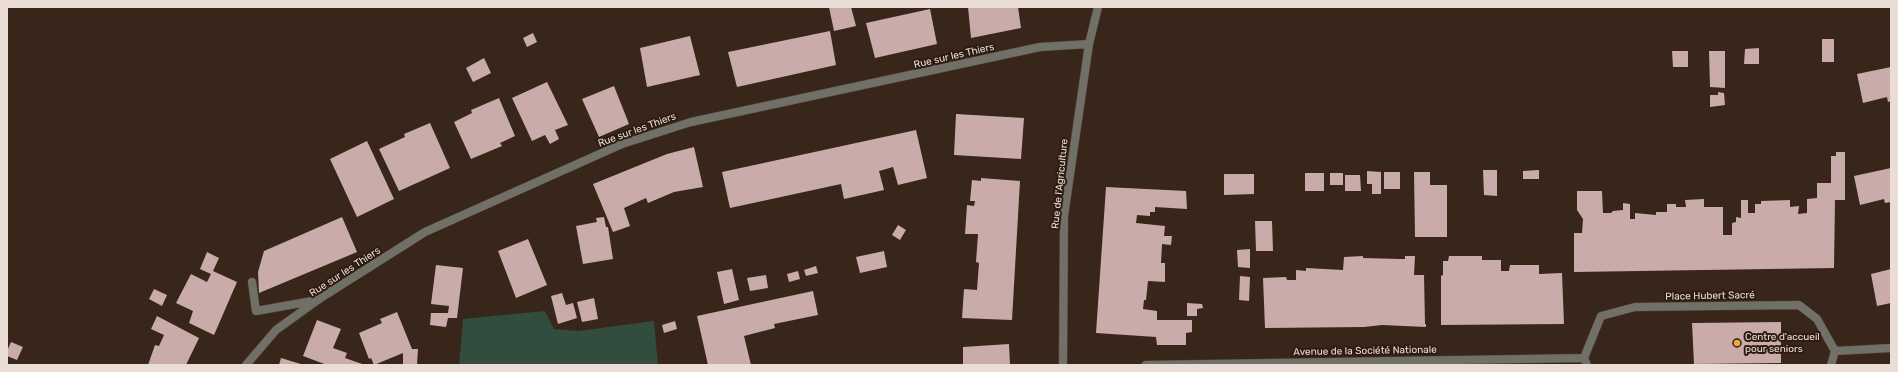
<!DOCTYPE html>
<meta charset="utf-8">
<style>
body{margin:0}
#map{position:relative;width:1898px;height:372px;overflow:hidden;background:#38261a;font-family:Rubik,sans-serif}
canvas{display:block}
.frame{position:absolute;inset:0;border:8px solid #eaddd6;pointer-events:none}
</style>
<div id="map">
<canvas width="1898" height="372"></canvas>
<div class="frame"></div>
</div>
<script>
const c = document.querySelector('canvas').getContext('2d');
c.lineJoin = 'round';
function fillPath(path, color) { c.fillStyle = color; c.fill(path, 'evenodd'); }
const toPath = rows => new Path2D(rows.map(r => 'M' + r).join(''));
function stroke(path, color, width, dash) { c.strokeStyle = color; c.lineWidth = width; c.lineCap = dash ? 'butt' : 'round'; c.setLineDash(dash || []); c.stroke(path); }
function write(font, color, halo, rows, align = 'center') {
  c.font = font + ' Rubik,sans-serif'; c.lineWidth = 4; c.setLineDash([]); c.textBaseline = 'middle'; c.strokeStyle = halo; c.fillStyle = color; for (const [text, x, y, turn = 0] of rows) {
    c.save(); c.translate(x, y); c.rotate((+turn || 0) * Math.PI / 180); c.textAlign = isNaN(turn) ? turn : align; if (halo) c.strokeText(text, 0, 0); c.fillText(text, 0, 0); c.restore();
  }
}
const green = toPath([
 [545,311,554,329,578,331,654,321,658,365,459,365,463,319]
]);
const building = toPath([
 [829,7,851,7,856,26,834,31],
 [968,7,1018,7,1021,28,971,38],
 [930,9,937,44,875,58,866,23],
 [830,31,836,65,737,87,728,52],
 [533,33,537,42,527,47,523,38],
 [690,36,700,75,647,87,640,48],
 [1822,39,1834,39,1834,62,1822,62],
 [1759,48,1759,64,1744,64,1745,49],
 [1672,51,1688,51,1688,67,1673,67],
 [1709,51,1725,51,1725,88,1710,87],
 [484,58,491,73,473,82,466,68],
 [1891,67,1891,101,1888,102,1887,97,1863,103,1857,74],
 [547,82,568,125,555,130,559,139,550,144,545,135,532,141,512,98],
 [614,86,629,124,599,137,582,99],
 [1718,92,1724,93,1725,105,1710,107,1710,95,1718,95],
 [499,98,515,136,500,143,502,146,471,159,454,122,472,113,471,110],
 [956,114,1024,118,1021,159,954,155],
 [430,123,450,168,399,191,379,149,405,137,404,134],
 [916,130,927,178,898,185,893,167,879,171,884,190,844,199,841,184,730,208,722,172],
 [367,141,394,199,357,217,330,159],
 [694,147,703,187,674,192,648,203,646,198,624,208,630,226,613,232,593,184,667,154],
 [1836,152,1845,152,1845,200,1835,200,1834,268,1574,272,1574,233,1582,233,1583,219,1577,210,1577,191,1602,191,1603,213,1611,213,1613,211,1623,210,1623,203,1630,204,1630,219,1635,219,1635,213,1656,215,1656,212,1667,212,1667,204,1676,204,1676,207,1686,207,1685,200,1704,199,1704,207,1723,207,1723,235,1732,235,1732,223,1736,222,1736,217,1741,218,1741,200,1748,200,1748,213,1755,213,1755,204,1761,204,1761,201,1790,200,1790,207,1799,206,1798,214,1807,213,1807,199,1817,198,1817,183,1831,183,1831,156,1836,156],
 [1891,168,1891,202,1885,203,1884,199,1860,205,1854,176],
 [1483,170,1497,170,1497,196,1484,195],
 [1539,170,1539,179,1523,179,1523,171],
 [1367,171,1381,172,1381,194,1372,194,1372,184,1367,184],
 [1384,172,1400,172,1400,189,1384,189],
 [1414,172,1430,172,1430,185,1447,185,1447,237,1415,237],
 [1305,173,1324,173,1324,191,1305,191],
 [1330,173,1343,173,1343,185,1330,185],
 [1224,174,1254,174,1254,194,1224,195],
 [1345,175,1360,175,1361,191,1345,191],
 [981,178,1020,181,1012,320,962,318,964,289,977,290,979,263,976,262,978,234,965,234,967,205,974,206,975,201,970,201,972,180,981,181],
 [1106,187,1186,191,1187,209,1155,207,1155,212,1150,212,1150,216,1137,215,1136,223,1165,226,1164,236,1172,236,1171,245,1162,244,1161,263,1165,263,1165,282,1148,281,1146,300,1144,300,1143,309,1157,311,1157,320,1192,320,1192,332,1186,333,1186,345,1157,345,1156,337,1096,333],
 [342,217,357,252,259,293,258,272,264,251],
 [604,217,606,227,608,227,613,259,583,264,576,226,597,222,596,218],
 [1255,221,1272,221,1273,251,1256,251],
 [898,225,906,230,900,240,892,235],
 [528,239,547,285,516,298,498,251],
 [1250,249,1250,268,1238,267,1237,250],
 [884,251,887,267,860,273,856,257],
 [207,252,219,258,213,271,237,282,214,335,189,323,193,311,176,303,191,274,207,282,211,274,200,269],
 [1363,256,1363,258,1400,259,1405,259,1405,256,1415,256,1414,275,1424,275,1425,324,1426,324,1426,327,1382,325,1364,327,1265,328,1263,278,1286,277,1287,280,1296,280,1296,270,1306,271,1306,268,1343,270,1344,257],
 [1449,256,1482,256,1482,260,1501,260,1501,271,1509,271,1510,265,1539,265,1539,274,1562,273,1564,324,1441,325,1441,276,1443,275,1443,261,1448,261],
 [436,265,463,268,457,318,448,318,446,327,430,325,431,313,448,313,449,306,431,304],
 [816,266,818,273,806,276,804,270],
 [732,269,739,300,724,304,717,272],
 [1891,269,1891,303,1877,306,1871,274],
 [798,271,800,279,789,282,787,274],
 [766,275,768,288,750,291,747,278],
 [1240,276,1250,277,1249,301,1239,300],
 [154,289,167,295,162,306,149,299],
 [813,291,818,315,774,324,775,328,744,336,751,365,708,365,697,316],
 [562,293,566,305,573,303,577,318,558,324,551,296],
 [594,298,598,319,582,322,577,302],
 [1187,303,1202,304,1203,308,1197,309,1197,316,1187,316],
 [397,312,412,349,418,349,417,365,403,365,403,353,374,365,371,358,369,359,359,333,382,323,380,319],
 [157,316,199,338,186,365,148,365,155,345,159,346,164,335,151,329],
 [317,320,341,329,333,348,347,353,345,358,365,365,327,365,303,356],
 [675,321,677,329,664,333,662,325],
 [1781,322,1781,363,1694,364,1692,323],
 [11,342,23,347,17,360,7,356,7,351],
 [1009,344,1010,365,963,365,963,347],
 [281,358,304,365,279,365]
]);
const service = toPath([
 [252,282,256,311,318,300]
]);
const minor = toPath([
 [1835,351,1891,348],
 [246,365,276,330,319,299,425,232,622,144,691,122,1040,47,1089,44],
 [1063,365,1064,216,1089,44,1098,7],
 [1146,365,1584,358],
 [1587,365,1584,358,1601,316,1635,307,1799,305,1817,319,1835,351,1831,365]
]);
const markers = [
 [1737,343,4,"#f1a63f"]
];
const streetNames = [
 ["Rue sur les Thiers",954,56,-13],
 ["Rue sur les Thiers",637,130,-20],
 ["Rue de l'Agriculture",1060,184,-84],
 ["Rue sur les Thiers",345,272,-33],
 ["Place Hubert Sacré",1710,296,-1],
 ["Avenue de la Société Nationale",1365,351,-1]
];
const poiNames = [
 ["Centre d'accueil",1745,337],
 ["pour seniors",1745,349]
];
fillPath(green, '#324c3e');
fillPath(building, '#c9aca9');
stroke(service, '#544338', 9);
stroke(minor, '#544338', 9);
stroke(service, '#707066', 8);
stroke(minor, '#707066', 8);
for (const [x, y, r, color] of markers) { const dot = new Path2D(); dot.arc(x, y, r, 0, 2 * Math.PI); c.fillStyle = color; c.fill(dot); stroke(dot, '#2e1c10', 1.5); }
write('10px', '#eaddd6', '#2e1c10', streetNames);
write('10px', '#eaddd6', '#2e1c10', poiNames, 'left');
</script>
